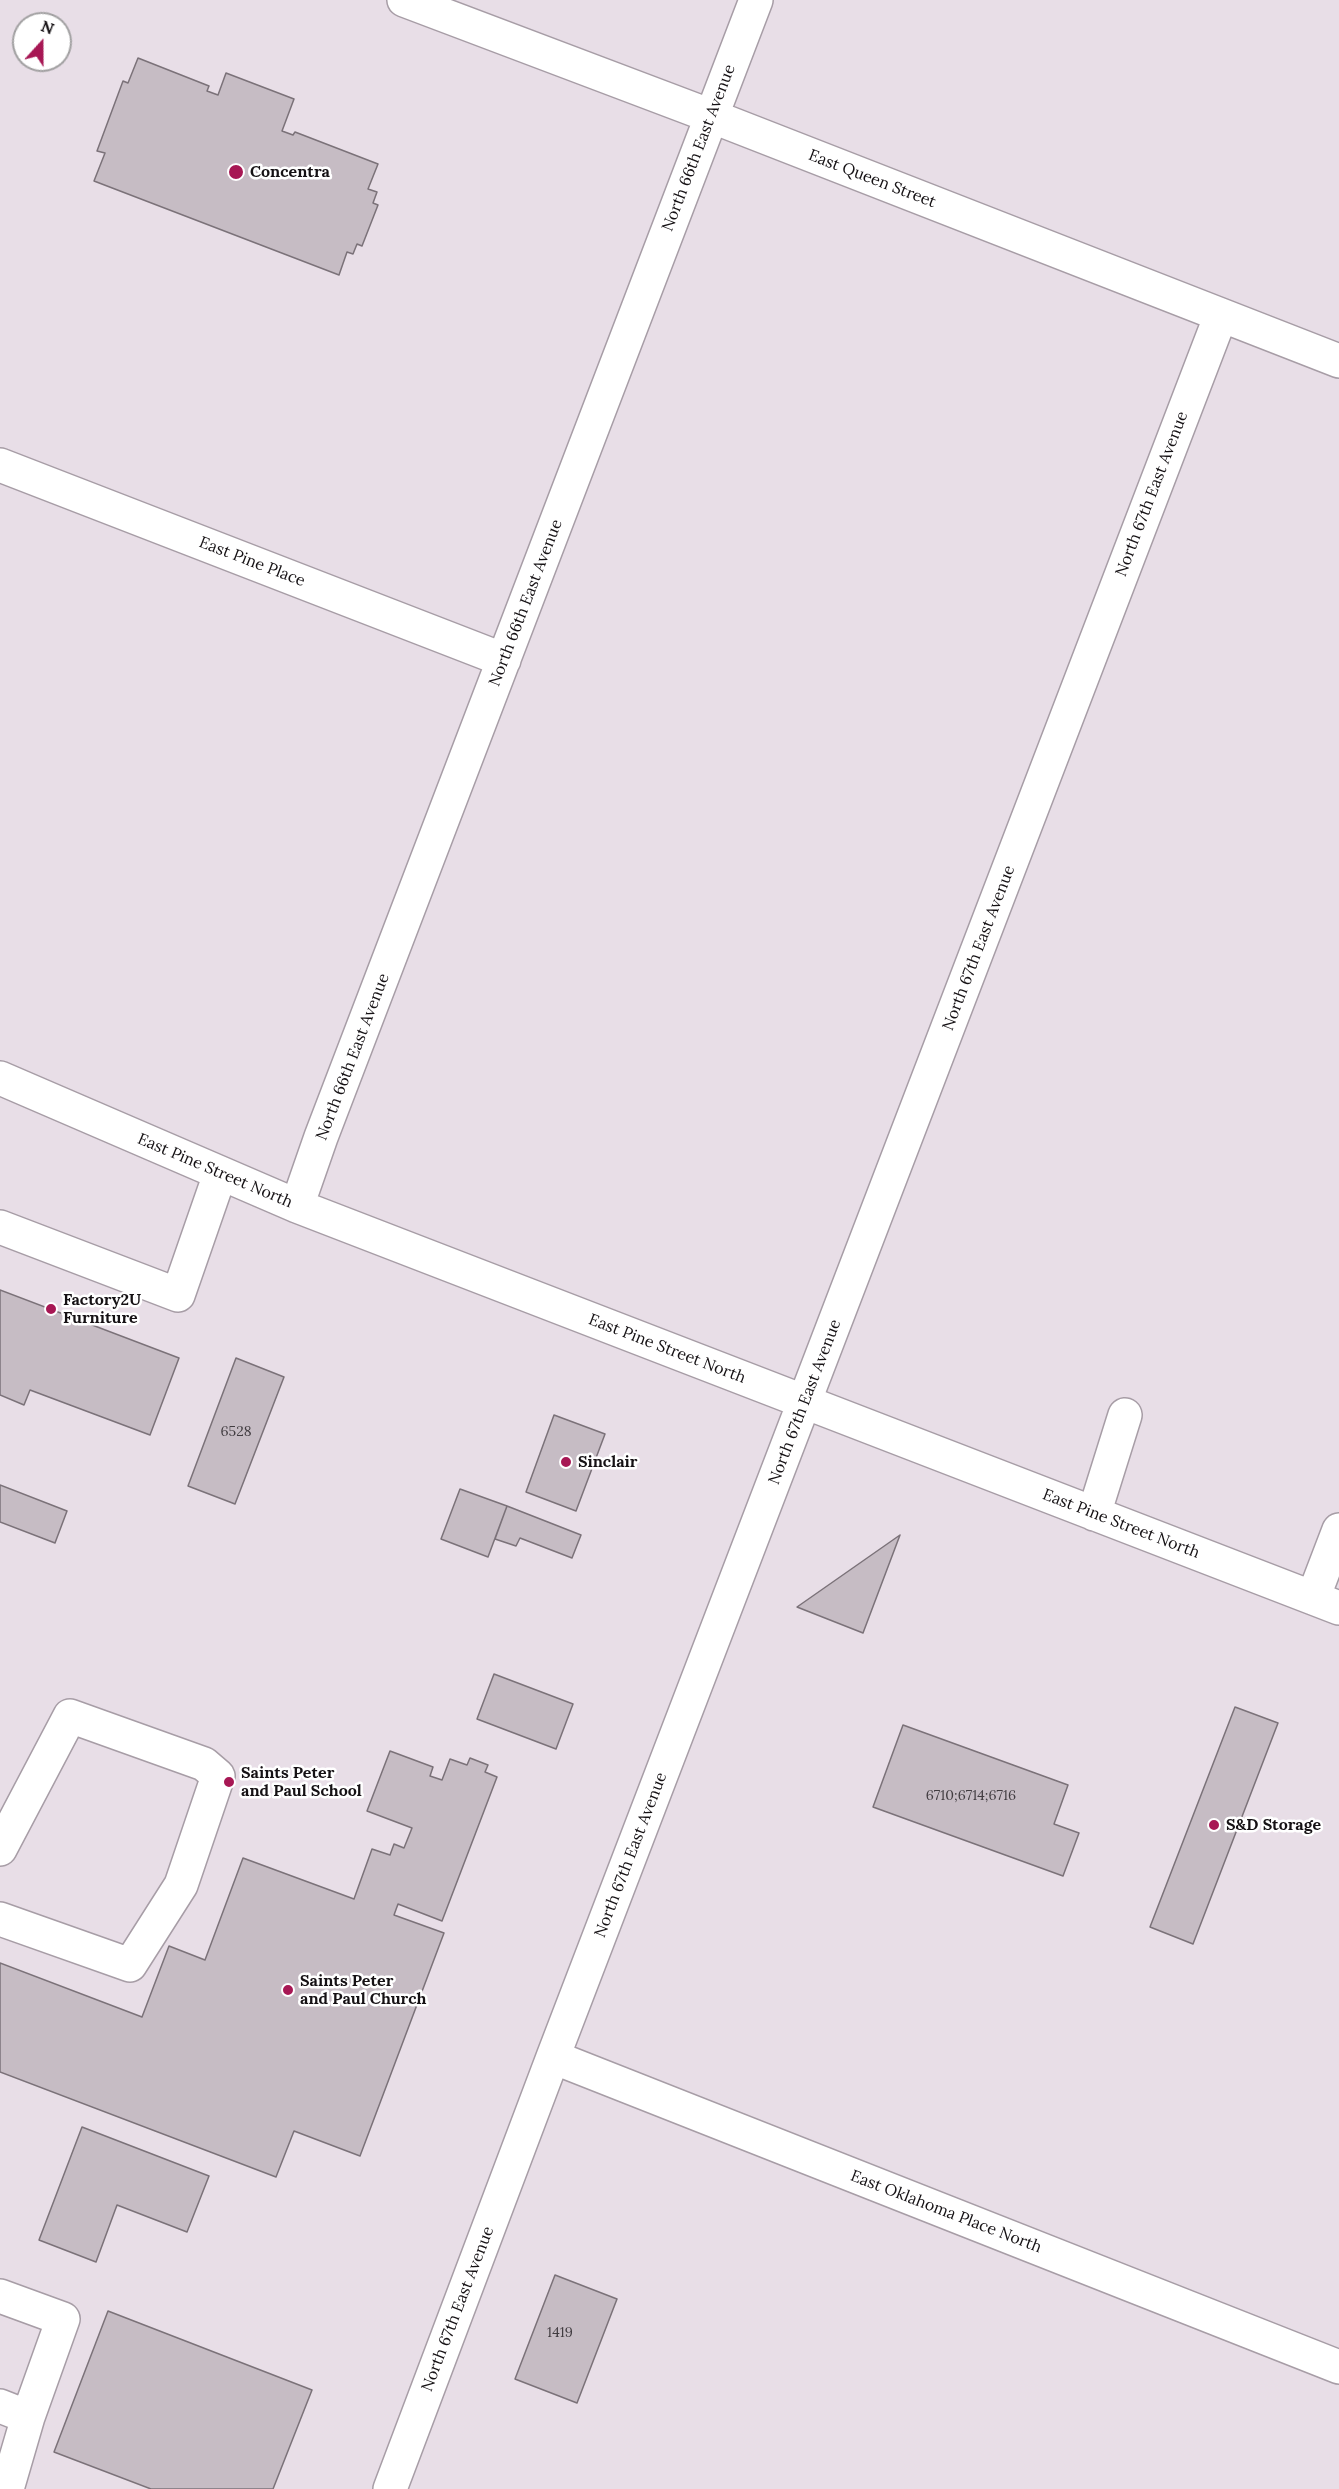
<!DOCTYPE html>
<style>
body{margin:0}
#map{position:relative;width:1339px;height:2489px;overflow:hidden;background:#e8dee7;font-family:Lora,serif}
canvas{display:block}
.north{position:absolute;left:12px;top:12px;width:60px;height:60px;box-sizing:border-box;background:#fff;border:2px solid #a1a0a1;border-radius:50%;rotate:21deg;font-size:16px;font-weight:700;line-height:24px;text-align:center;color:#151114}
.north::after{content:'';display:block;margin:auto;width:21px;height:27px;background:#a71754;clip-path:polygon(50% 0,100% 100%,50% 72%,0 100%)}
</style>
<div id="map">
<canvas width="1339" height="2489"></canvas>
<div class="north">N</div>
</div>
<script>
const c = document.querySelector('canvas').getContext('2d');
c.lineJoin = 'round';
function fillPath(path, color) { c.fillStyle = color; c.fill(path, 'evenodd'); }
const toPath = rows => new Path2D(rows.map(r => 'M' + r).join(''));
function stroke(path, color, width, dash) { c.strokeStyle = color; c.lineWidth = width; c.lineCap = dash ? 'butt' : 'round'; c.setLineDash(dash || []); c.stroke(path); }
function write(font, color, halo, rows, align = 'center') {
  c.font = font + ' Lora,serif'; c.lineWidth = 5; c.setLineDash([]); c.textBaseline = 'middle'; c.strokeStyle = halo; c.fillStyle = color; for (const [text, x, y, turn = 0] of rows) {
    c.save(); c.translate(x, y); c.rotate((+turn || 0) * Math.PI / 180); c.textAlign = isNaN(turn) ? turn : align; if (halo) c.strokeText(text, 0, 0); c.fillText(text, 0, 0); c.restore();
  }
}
const building = toPath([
 [138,58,209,86,207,91,218,95,226,73,294,99,282,131,293,135,295,132,378,164,368,189,377,192,373,203,378,205,362,246,357,244,353,254,347,252,339,275,94,181,105,153,97,151,123,81,128,83,138,58],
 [0,1290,179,1358,150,1435,30,1390,24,1405,0,1395,0,1290],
 [236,1358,284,1377,235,1504,188,1486,236,1358],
 [554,1415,605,1434,576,1511,526,1492,554,1415],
 [0,1485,67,1511,55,1543,0,1522,0,1485],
 [460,1489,507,1506,488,1557,441,1539,460,1489],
 [507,1506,581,1535,572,1558,520,1538,516,1546,495,1539,507,1506],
 [900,1535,863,1633,797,1607,900,1535],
 [494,1674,573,1704,556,1749,477,1719,494,1674],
 [1235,1707,1278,1723,1193,1944,1150,1927,1235,1707],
 [903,1725,1068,1785,1054,1824,1079,1833,1063,1876,873,1807,903,1725],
 [390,1751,433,1767,430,1776,442,1780,450,1759,467,1765,470,1758,488,1765,485,1772,497,1777,442,1921,398,1904,394,1915,444,1933,360,2156,294,2131,276,2177,0,2072,0,1963,142,2017,169,1946,205,1960,243,1858,354,1899,372,1849,390,1855,394,1844,404,1848,412,1828,367,1811,390,1751],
 [82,2127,209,2176,187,2232,117,2205,96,2262,39,2240,82,2127],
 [555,2275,617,2299,577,2403,515,2379,555,2275],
 [108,2311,312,2390,273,2489,151,2489,54,2452,108,2311]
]);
const minor = toPath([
 [404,0,711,116,1339,361],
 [0,465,504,660],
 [0,1078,297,1206,1339,1608],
 [297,1206,321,1137,756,0],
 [0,1227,178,1295,220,1174],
 [1094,1514,1125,1415],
 [1313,1598,1339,1530],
 [0,1849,70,1716,204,1764,218,1776,181,1885,130,1965,0,1919],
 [553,2057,1339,2367],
 [0,2296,63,2319,28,2417,7,2489],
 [0,2406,28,2417],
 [390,2489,553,2057,1221,315]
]);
const markers = [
 [236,172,8,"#a71754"],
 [51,1309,6,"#a71754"],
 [566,1462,6,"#a71754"],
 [229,1782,6,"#a71754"],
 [1214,1825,6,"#a71754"],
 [288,1990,6,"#a71754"]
];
const numberNames = [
 ["6528",236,1432],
 ["6710;6714;6716",971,1796],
 ["1419",560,2333]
];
const streetNames = [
 ["North 66th East Avenue",699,148,-69],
 ["East Queen Street",872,179,21],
 ["North 67th East Avenue",1152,494,-69],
 ["East Pine Place",252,562,21],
 ["North 66th East Avenue",526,603,-69],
 ["North 67th East Avenue",979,948,-69],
 ["North 66th East Avenue",353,1057,-69],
 ["East Pine Street North",215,1171,23],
 ["East Pine Street North",667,1349,21],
 ["North 67th East Avenue",805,1402,-69],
 ["East Pine Street North",1121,1524,21],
 ["North 67th East Avenue",631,1855,-69],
 ["East Oklahoma Place North",946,2212,21],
 ["North 67th East Avenue",458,2309,-69]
];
const poiNames = [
 ["Concentra",250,172],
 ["Factory2U",63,1300],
 ["Furniture",63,1318],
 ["Sinclair",578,1462],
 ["Saints Peter",241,1773],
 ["and Paul School",241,1791],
 ["S&D Storage",1226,1825],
 ["Saints Peter",300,1981],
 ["and Paul Church",300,1999]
];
fillPath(building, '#c6bcc4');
stroke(building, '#7b7279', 1.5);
stroke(minor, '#a79da6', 36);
stroke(minor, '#fff', 33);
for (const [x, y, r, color] of markers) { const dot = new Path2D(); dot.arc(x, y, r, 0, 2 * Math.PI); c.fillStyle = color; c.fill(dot); stroke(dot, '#fff', 2); }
write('14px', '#413c40', null, numberNames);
write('16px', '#151114', '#fff', streetNames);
write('bold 16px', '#151114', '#fff', poiNames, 'left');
</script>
